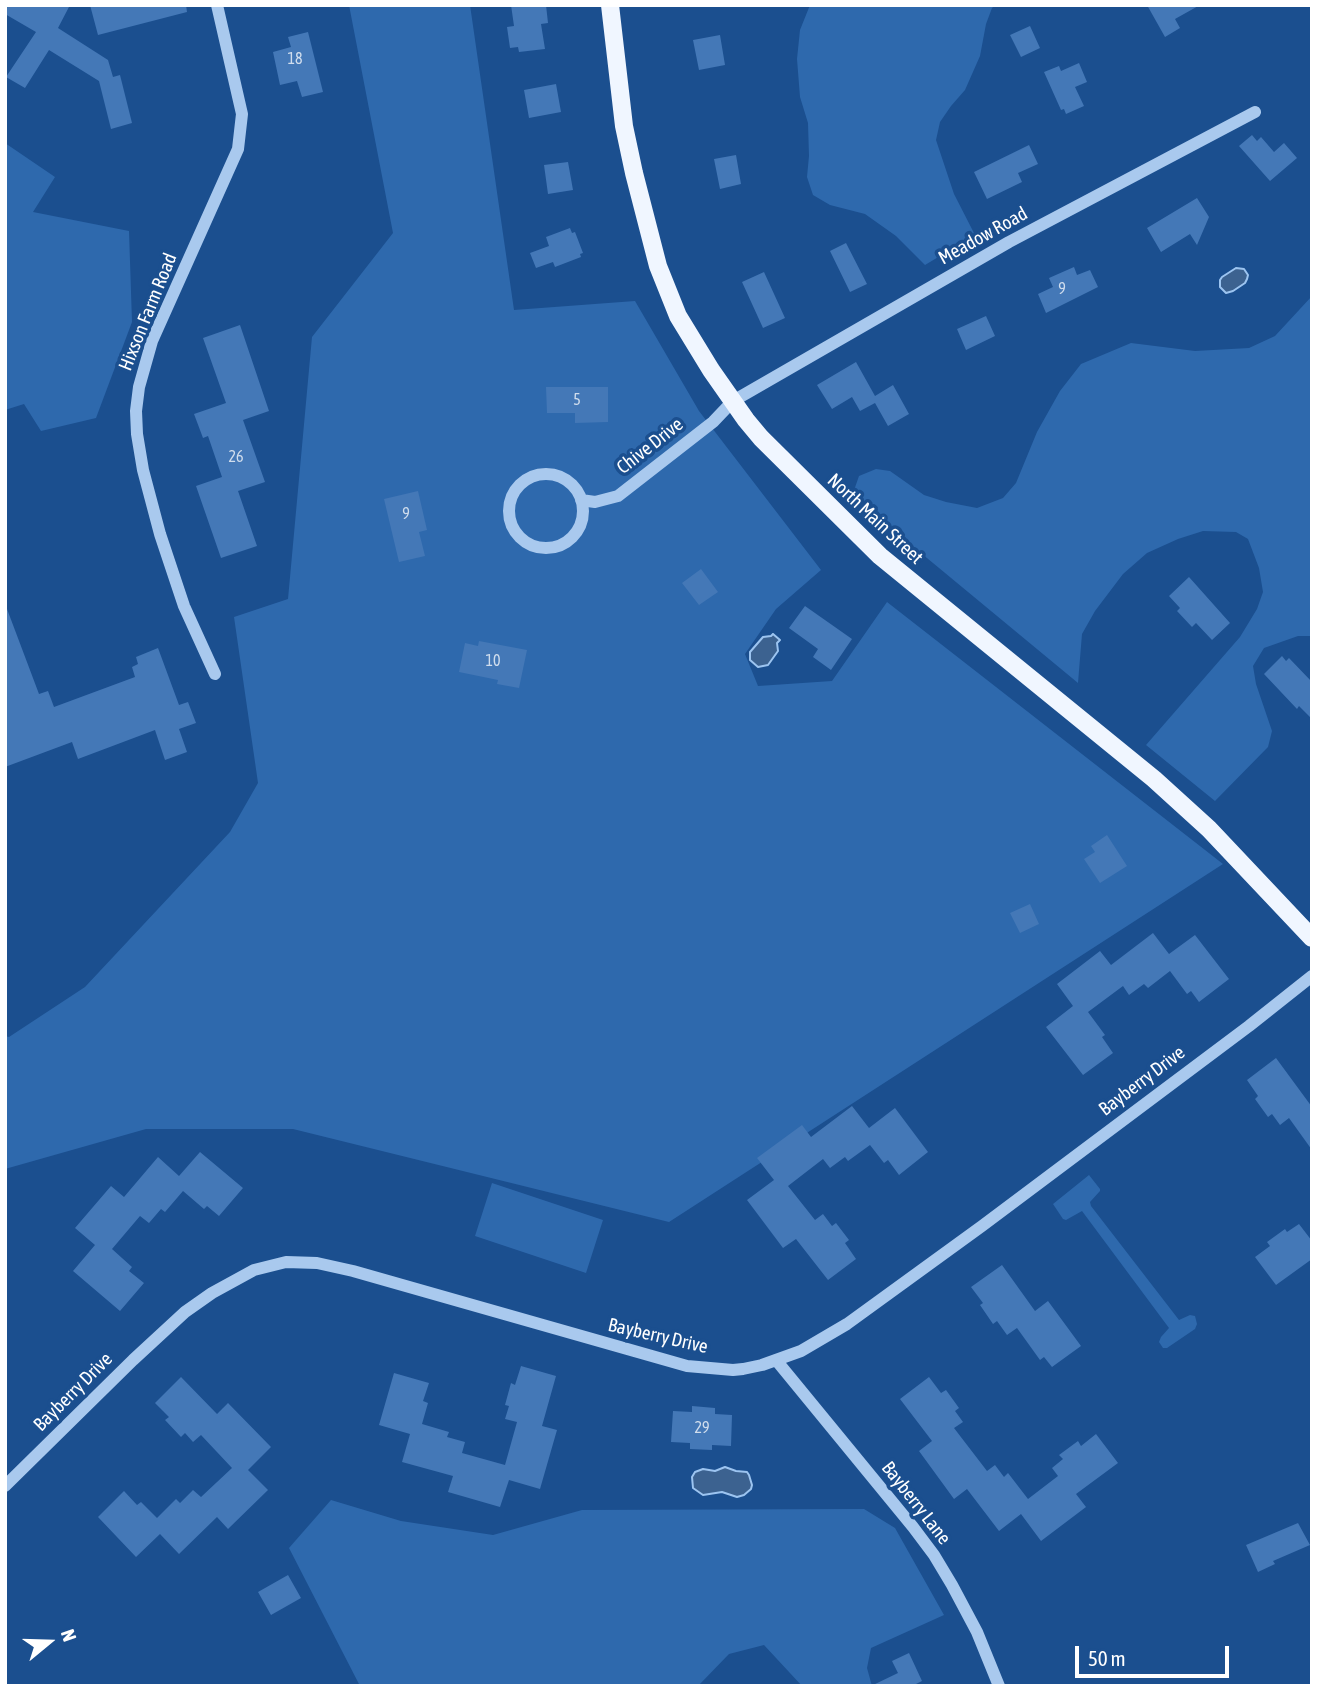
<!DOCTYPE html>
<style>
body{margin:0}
#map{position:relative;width:1317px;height:1691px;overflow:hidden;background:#1b4f8f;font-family:"Asap Condensed",sans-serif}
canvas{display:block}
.frame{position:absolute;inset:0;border:7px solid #fff;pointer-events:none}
.north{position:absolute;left:14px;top:1607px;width:70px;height:70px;-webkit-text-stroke:5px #1b4f8f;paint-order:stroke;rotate:71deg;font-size:19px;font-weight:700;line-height:28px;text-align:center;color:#fff}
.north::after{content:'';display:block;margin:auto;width:24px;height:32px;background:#fff;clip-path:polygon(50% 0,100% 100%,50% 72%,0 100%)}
.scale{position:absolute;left:1075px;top:1646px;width:154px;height:32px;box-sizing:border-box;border:4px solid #fff;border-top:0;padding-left:9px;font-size:21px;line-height:24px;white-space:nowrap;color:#fff;-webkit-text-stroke:5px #1b4f8f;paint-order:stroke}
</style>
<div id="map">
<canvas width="1317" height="1691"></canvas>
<div class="frame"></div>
<div class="north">N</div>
<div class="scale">50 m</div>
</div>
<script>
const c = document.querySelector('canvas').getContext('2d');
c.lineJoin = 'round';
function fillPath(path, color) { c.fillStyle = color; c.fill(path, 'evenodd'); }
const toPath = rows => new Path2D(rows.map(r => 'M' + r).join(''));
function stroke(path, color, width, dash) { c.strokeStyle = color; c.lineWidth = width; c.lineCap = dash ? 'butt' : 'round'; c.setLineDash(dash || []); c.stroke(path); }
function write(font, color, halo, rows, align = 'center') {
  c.font = font + ' "Asap Condensed",sans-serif'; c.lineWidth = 7; c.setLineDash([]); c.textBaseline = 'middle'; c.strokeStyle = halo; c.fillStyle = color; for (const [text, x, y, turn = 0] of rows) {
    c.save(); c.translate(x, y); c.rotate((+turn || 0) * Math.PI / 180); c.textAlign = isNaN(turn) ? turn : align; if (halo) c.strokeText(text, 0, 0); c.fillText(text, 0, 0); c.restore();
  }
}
const green = toPath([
 [349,5,470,5,514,310,635,301,699,411,821,570,776,609,745,654,758,686,832,681,887,602,1223,864,669,1222,293,1129,146,1129,5,1169,5,1036,9,1037,85,987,230,832,258,783,234,617,288,599,312,337,393,233],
 [810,5,995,5,992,8,986,24,980,56,965,90,951,106,940,122,936,140,954,194,975,235,925,265,896,236,865,214,830,205,813,195,807,177,809,156,808,123,800,97,797,59,800,30],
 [5,143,55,177,33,212,129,231,132,322,96,418,41,431,24,404,5,410],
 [1312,296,1312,636,1298,636,1264,648,1253,666,1256,684,1272,731,1268,747,1215,801,1146,745,1240,637,1257,609,1263,592,1259,568,1248,539,1236,532,1203,531,1178,539,1147,553,1123,574,1095,611,1082,634,1078,683,852,496,859,476,876,469,890,471,924,495,946,502,977,508,1003,498,1016,483,1037,432,1060,391,1081,364,1131,343,1195,351,1249,348,1275,336],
 [1089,1175,1100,1189,1100,1191,1090,1202,1091,1206,1179,1320,1190,1315,1195,1316,1197,1324,1195,1329,1167,1348,1163,1348,1159,1342,1161,1337,1169,1328,1082,1211,1066,1220,1063,1219,1053,1204],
 [492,1183,603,1220,586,1273,475,1236],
 [331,1500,401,1521,493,1535,582,1510,864,1509,895,1528,944,1615,871,1648,867,1668,872,1686,802,1686,764,1645,729,1654,698,1686,360,1686,289,1548]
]);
const water = toPath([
 [1236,268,1244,269,1248,275,1247,279,1245,283,1233,291,1226,293,1220,287,1220,280,1222,277,1236,268],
 [773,634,780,640,777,643,778,651,768,665,758,667,750,660,750,652,763,637,771,636,773,634],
 [725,1467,736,1471,747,1472,749,1475,752,1485,751,1489,744,1495,737,1497,722,1492,703,1495,693,1488,692,1477,695,1472,703,1469,715,1471,725,1467]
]);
const building = toPath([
 [5,5,70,5,58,28,108,60,113,77,120,75,132,123,111,129,99,81,49,50,25,88,6,77,36,32,5,14],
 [90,5,186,5,187,12,98,35],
 [511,5,546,5,548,23,541,24,545,49,519,52,518,47,510,48,507,27,514,26],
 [1147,5,1200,5,1175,19,1180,28,1165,37],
 [1030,26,1040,48,1021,57,1010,35],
 [308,32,323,92,302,97,297,81,280,85,273,52,291,47,288,37],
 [720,35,725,65,699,70,693,40],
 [1079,63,1087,82,1075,87,1084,106,1066,114,1064,109,1061,110,1044,72,1059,66,1061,71],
 [556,84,561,112,529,118,524,90],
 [1252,135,1257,141,1261,137,1274,152,1284,143,1297,158,1270,181,1239,146],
 [1029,145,1038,164,1018,173,1022,182,987,199,974,172],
 [736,155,741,184,720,189,714,159],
 [568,162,573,190,548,194,544,165],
 [1197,198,1209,217,1197,245,1190,234,1161,252,1147,228],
 [570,228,572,233,575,232,583,253,580,254,581,257,555,267,553,262,536,268,530,253,549,246,546,237],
 [846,243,867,284,850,292,830,251],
 [1074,267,1077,275,1090,270,1098,287,1046,313,1038,294,1053,287,1049,278],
 [764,272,785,318,763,328,742,282],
 [986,316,995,336,966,350,957,329],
 [240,325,269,411,243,420,265,482,238,491,257,546,221,558,196,486,222,477,208,436,203,438,194,414,226,403,203,338],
 [856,362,875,396,893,385,909,414,888,426,875,403,860,411,852,397,832,409,817,385],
 [546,387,608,387,608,422,575,423,575,413,547,413],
 [418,491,427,530,419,532,425,556,399,562,384,499],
 [701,569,718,592,699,605,682,583],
 [1189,577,1230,623,1212,640,1196,623,1192,627,1177,611,1180,608,1169,596],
 [805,606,852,639,831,670,813,657,818,649,789,628],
 [7,609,39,694,48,691,54,707,135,677,132,667,138,664,136,657,158,648,179,705,188,702,196,723,179,729,187,752,165,760,155,730,78,759,72,742,5,767,5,610],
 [479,641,527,650,519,688,497,684,498,680,459,672,465,643,478,646],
 [1282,656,1286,661,1289,658,1312,682,1312,719,1299,706,1297,709,1264,674],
 [1107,835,1127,866,1100,883,1084,859,1095,852,1091,846],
 [1030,904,1039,924,1020,933,1010,913],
 [1153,933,1169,954,1195,935,1229,979,1199,1002,1191,991,1187,994,1170,971,1148,988,1144,984,1129,995,1123,986,1088,1012,1105,1035,1102,1037,1113,1053,1083,1075,1046,1027,1073,1006,1057,984,1100,951,1111,965],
 [1276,1058,1312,1107,1312,1150,1289,1118,1280,1125,1272,1114,1268,1117,1255,1099,1258,1096,1247,1080],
 [852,1106,869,1128,895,1108,928,1152,899,1175,888,1160,884,1163,870,1145,848,1161,845,1157,830,1168,823,1159,788,1186,815,1220,823,1214,832,1226,836,1223,849,1240,845,1243,856,1259,828,1280,796,1239,783,1248,747,1200,774,1180,757,1158,802,1125,811,1137],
 [200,1152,243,1188,219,1216,207,1206,204,1209,183,1191,165,1212,161,1209,149,1223,140,1216,112,1249,132,1267,129,1271,144,1283,120,1311,73,1271,95,1245,75,1228,111,1186,124,1197,158,1157,179,1176],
 [1299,1224,1312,1241,1312,1259,1276,1285,1255,1257,1270,1246,1267,1242,1285,1229,1287,1232],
 [1002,1265,1035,1311,1048,1301,1081,1346,1052,1367,1044,1357,1040,1360,1017,1328,1007,1335,997,1321,993,1324,980,1305,983,1303,971,1287],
 [521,1366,556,1376,542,1426,557,1430,540,1489,509,1480,500,1507,448,1492,453,1476,402,1462,410,1434,379,1425,394,1373,429,1383,423,1401,428,1403,422,1424,449,1432,447,1437,465,1442,462,1453,505,1465,517,1422,505,1419,509,1406,505,1405,511,1383,515,1385],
 [181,1377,217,1414,228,1403,271,1447,248,1470,268,1490,228,1529,217,1517,179,1554,160,1534,136,1557,98,1517,124,1491,137,1505,141,1502,157,1518,176,1499,180,1503,193,1490,201,1497,232,1468,201,1435,193,1442,185,1433,181,1437,165,1420,169,1417,155,1403],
 [929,1377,941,1393,946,1390,959,1408,955,1411,963,1422,954,1428,987,1471,995,1465,1004,1477,1008,1473,1028,1499,1058,1476,1052,1468,1063,1459,1059,1455,1078,1441,1081,1446,1096,1434,1118,1463,1076,1494,1086,1507,1041,1541,1021,1514,999,1531,967,1489,954,1499,919,1451,932,1441,900,1399],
 [692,1406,715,1408,715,1414,732,1415,731,1446,712,1445,712,1450,690,1449,690,1443,671,1442,673,1411,692,1412],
 [1298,1523,1310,1545,1273,1561,1275,1564,1258,1572,1246,1545],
 [288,1575,301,1598,271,1615,258,1592],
 [909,1653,922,1681,912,1686,871,1686,898,1673,892,1661]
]);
const minor = toPath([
 '509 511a37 37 0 1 1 74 0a37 37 0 1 1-74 0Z',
 [581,500,595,502,618,496,713,422,733,401,1009,242,1255,112],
 [215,674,184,606,160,534,143,470,137,434,136,411,139,387,152,341,238,149,242,114,217,5],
 [776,1360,913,1527,934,1555,952,1585,977,1632,999,1686],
 [5,1486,133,1360,185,1312,212,1293,254,1270,286,1262,317,1263,353,1271,687,1366,733,1370,743,1369,762,1365,801,1351,847,1324,982,1226,1249,1026,1312,976]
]);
const major = toPath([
 [610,5,624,126,634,173,658,266,678,316,711,370,746,420,761,438,880,556,1154,779,1209,829,1312,938]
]);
const numberNames = [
 ["18",295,59],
 ["9",1062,289],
 ["5",577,400],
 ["26",236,457],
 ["9",406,514],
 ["10",493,661],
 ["29",702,1428]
];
const streetNames = [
 ["Meadow Road",983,236,-29],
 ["Hixson Farm Road",148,312,-68],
 ["Chive Drive",650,446,-38],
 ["North Main Street",875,519,43],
 ["Bayberry Drive",1142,1081,-37],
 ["Bayberry Drive",658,1336,13],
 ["Bayberry Drive",73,1392,-45],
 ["Bayberry Lane",916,1503,52]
];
fillPath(green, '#2e69ad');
fillPath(water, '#3c6290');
stroke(water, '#9cc4f0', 2);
fillPath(building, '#4478b7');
stroke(minor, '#a9c9ee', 12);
stroke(major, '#f0f6ff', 18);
write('16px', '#d0dded', null, numberNames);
write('19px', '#fff', '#1b4f8f', streetNames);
</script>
